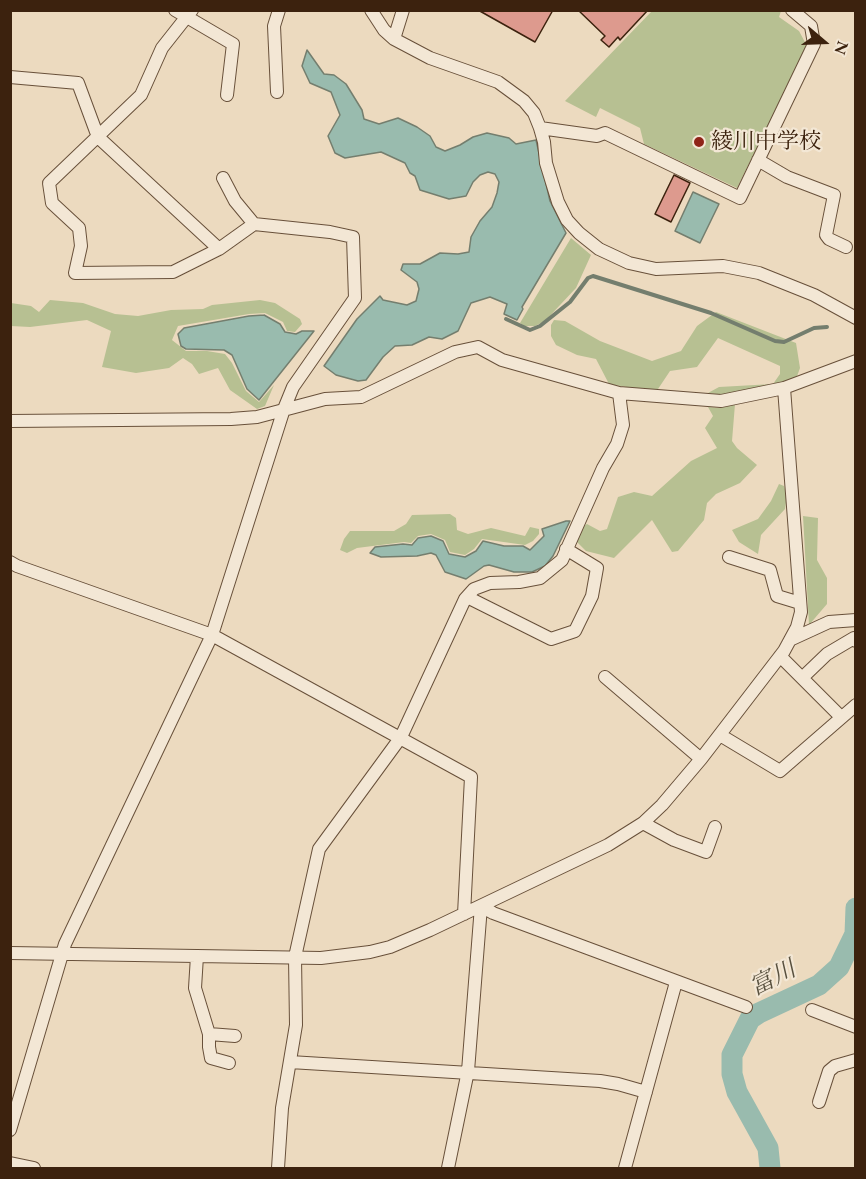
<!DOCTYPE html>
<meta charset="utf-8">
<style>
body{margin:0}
#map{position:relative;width:866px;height:1179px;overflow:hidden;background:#ecdabf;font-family:"EB Garamond",serif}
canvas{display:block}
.frame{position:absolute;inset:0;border:12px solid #3c220e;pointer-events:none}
.north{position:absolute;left:794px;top:12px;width:60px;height:60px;-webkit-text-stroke:4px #f3e7d5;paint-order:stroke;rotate:109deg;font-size:16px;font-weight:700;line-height:24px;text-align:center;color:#3c220e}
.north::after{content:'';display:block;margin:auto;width:21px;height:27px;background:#3c220e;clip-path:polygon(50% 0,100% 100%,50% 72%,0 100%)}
</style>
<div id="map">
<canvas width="866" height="1179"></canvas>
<div class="frame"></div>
<div class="north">N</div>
</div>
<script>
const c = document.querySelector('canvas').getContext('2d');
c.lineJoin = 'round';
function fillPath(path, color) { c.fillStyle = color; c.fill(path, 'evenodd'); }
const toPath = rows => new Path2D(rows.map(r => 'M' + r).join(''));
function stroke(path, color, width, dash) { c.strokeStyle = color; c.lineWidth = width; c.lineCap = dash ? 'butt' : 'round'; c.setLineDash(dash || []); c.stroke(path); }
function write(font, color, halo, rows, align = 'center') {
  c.font = font + ' "EB Garamond","Noto Serif JP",serif'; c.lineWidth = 4.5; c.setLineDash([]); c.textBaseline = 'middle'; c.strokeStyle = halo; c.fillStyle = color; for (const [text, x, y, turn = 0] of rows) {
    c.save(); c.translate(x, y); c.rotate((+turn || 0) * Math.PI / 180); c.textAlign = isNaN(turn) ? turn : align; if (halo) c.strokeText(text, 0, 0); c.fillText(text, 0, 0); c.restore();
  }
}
const green = toPath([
 [652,11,781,11,779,17,799,31,807,46,737,188,644,144,640,128,600,108,596,117,565,101],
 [571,238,591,255,576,288,545,321,535,326,524,326,520,323],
 [50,300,83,303,115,314,138,316,171,310,203,309,212,305,260,300,275,303,300,319,302,324,295,332,287,331,283,322,265,313,249,314,178,326,172,340,186,351,207,351,225,354,232,363,246,391,259,402,274,385,265,406,257,409,230,390,218,368,199,374,192,364,183,358,169,368,136,373,102,367,111,331,87,320,30,327,11,326,11,303,31,306,39,312],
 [716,312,796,343,800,368,796,379,775,386,726,395,708,393,719,387,773,384,780,374,780,366,718,338,697,367,670,371,656,392,609,384,596,359,577,355,556,345,551,336,551,325,554,320,565,321,600,341,652,361,681,351,697,326],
 [735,404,732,441,737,448,757,465,740,483,716,494,707,503,704,520,678,551,672,552,652,520,614,558,586,551,576,541,580,528,587,524,600,531,607,529,618,497,634,492,652,496,691,461,717,448,705,428,713,416,708,407,719,408],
 [779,484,784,486,787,496,785,509,761,535,758,554,739,542,732,530,758,519,771,501],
 [450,514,456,518,457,530,468,534,491,528,525,536,530,527,539,529,539,534,533,541,525,545,482,539,474,549,465,555,450,552,445,540,431,534,418,536,411,543,404,542,357,548,347,553,340,550,344,539,350,531,394,531,406,524,412,515],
 [803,516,818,518,817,560,827,578,827,604,809,625]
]);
const water = toPath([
 [307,50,324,74,334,75,346,84,362,110,364,119,379,124,398,118,417,127,430,136,436,147,445,151,460,145,473,137,487,133,509,138,516,144,536,140,550,201,566,233,522,307,523,309,517,320,504,314,507,304,490,297,471,303,458,331,442,339,429,337,412,345,395,346,383,357,366,380,358,381,336,375,324,366,357,319,380,296,383,300,407,305,416,301,419,289,417,282,401,270,403,264,420,264,440,253,458,254,469,252,471,237,480,221,492,207,497,193,499,182,495,174,488,172,480,175,473,182,466,196,449,199,420,190,415,176,410,173,405,163,381,152,345,158,335,153,328,136,340,115,331,92,310,83,302,66,307,50],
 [693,192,719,204,700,243,675,231,693,192],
 [264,315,280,324,285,332,296,334,302,331,314,331,259,400,247,389,232,355,224,350,186,349,181,346,178,334,184,328,249,316,264,315],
 [566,521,570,521,553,556,545,566,532,572,514,572,489,565,484,566,466,579,445,572,436,555,431,553,417,556,381,557,370,553,375,547,403,544,412,545,418,538,431,536,443,541,449,554,465,557,476,551,483,541,504,546,523,546,530,550,544,536,542,529,566,521]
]);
const stream = toPath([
 [506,319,530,330,540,326,570,302,588,278,593,276,711,313,775,341,784,342,814,328,827,327]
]);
const river = toPath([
 [770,1168,768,1148,737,1092,732,1074,732,1055,750,1019,759,1013,819,985,839,967,855,934,856,908]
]);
const building = toPath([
 [478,10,553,10,535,42,478,10],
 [578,10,648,10,620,40,618,37,609,47,601,40,605,36,578,10],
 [674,175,690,183,671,222,655,214,674,175]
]);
const minor = toPath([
 [175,10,233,44,227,95],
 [371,10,384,30,394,39,430,58,498,82,524,101,534,113,540,128,544,142,546,163,558,202,567,220,579,233,599,249,629,263,656,269,723,266,759,273,814,295,856,318],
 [394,39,403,10],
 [10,77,78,83,98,137,219,249],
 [277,92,274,26,279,10],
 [540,128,597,136,605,133,740,198,814,44,811,26,792,10],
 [758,160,787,177,834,195,826,235,829,239,846,247],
 [223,178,235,201,254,224],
 [10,421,231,419,257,417,325,399,361,397,455,352,478,347,502,360,619,393,721,401,784,388,856,361],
 [729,557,770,570,777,596,800,603],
 [10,562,17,566,212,635,471,777,464,914],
 [467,597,551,639,575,631,592,596,597,568,566,549],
 [792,639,829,622,856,620],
 [780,656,841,717],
 [605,677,701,759],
 [802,678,827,654,854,638,856,641],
 [720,735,780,771,856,705],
 [643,823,674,840,706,852,715,827],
 [10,953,321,958,370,952,390,947,430,930,608,845,643,823,662,805,701,759,784,651,797,627,801,612,784,388],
 [197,956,195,988,209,1034,209,1047,211,1058,229,1063],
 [812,1010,856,1027],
 [209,1034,235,1036],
 [290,1062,600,1081,618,1084,646,1092],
 [819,1102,829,1071,835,1066,856,1060],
 [10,1130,65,944,212,635,284,409,293,387,355,298,353,237,330,232,254,224,219,249,173,272,75,273,81,246,79,228,52,203,49,183,141,95,162,48,192,10],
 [10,1163,34,1168],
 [278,1168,282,1108,296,1025,295,957,319,849,401,737,465,599,474,589,490,583,519,582,540,578,562,560,603,468,617,444,623,425,619,393],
 [448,1168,468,1071,481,906,493,913,746,1007],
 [625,1168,676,982]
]);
const markers = [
 [699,142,6,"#8f2418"]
];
const poiNames = [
 ["綾川中学校",711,142]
];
const waterNames = [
 ["富川",773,979,-27]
];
fillPath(green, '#b7c092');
fillPath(water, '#99bbae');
stroke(water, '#747e6e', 1.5);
stroke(stream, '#747e6e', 4);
stroke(river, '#99bbae', 21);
fillPath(building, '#dd9a8e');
stroke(building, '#3c220e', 1.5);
stroke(minor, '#68503a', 14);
stroke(minor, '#f3e7d5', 12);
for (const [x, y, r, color] of markers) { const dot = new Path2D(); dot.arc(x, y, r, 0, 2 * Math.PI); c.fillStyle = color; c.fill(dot); stroke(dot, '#f3e7d5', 2); }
write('22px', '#3c220e', '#f3e7d5', poiNames, 'left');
write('italic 24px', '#58503e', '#f3e7d5', waterNames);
</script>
